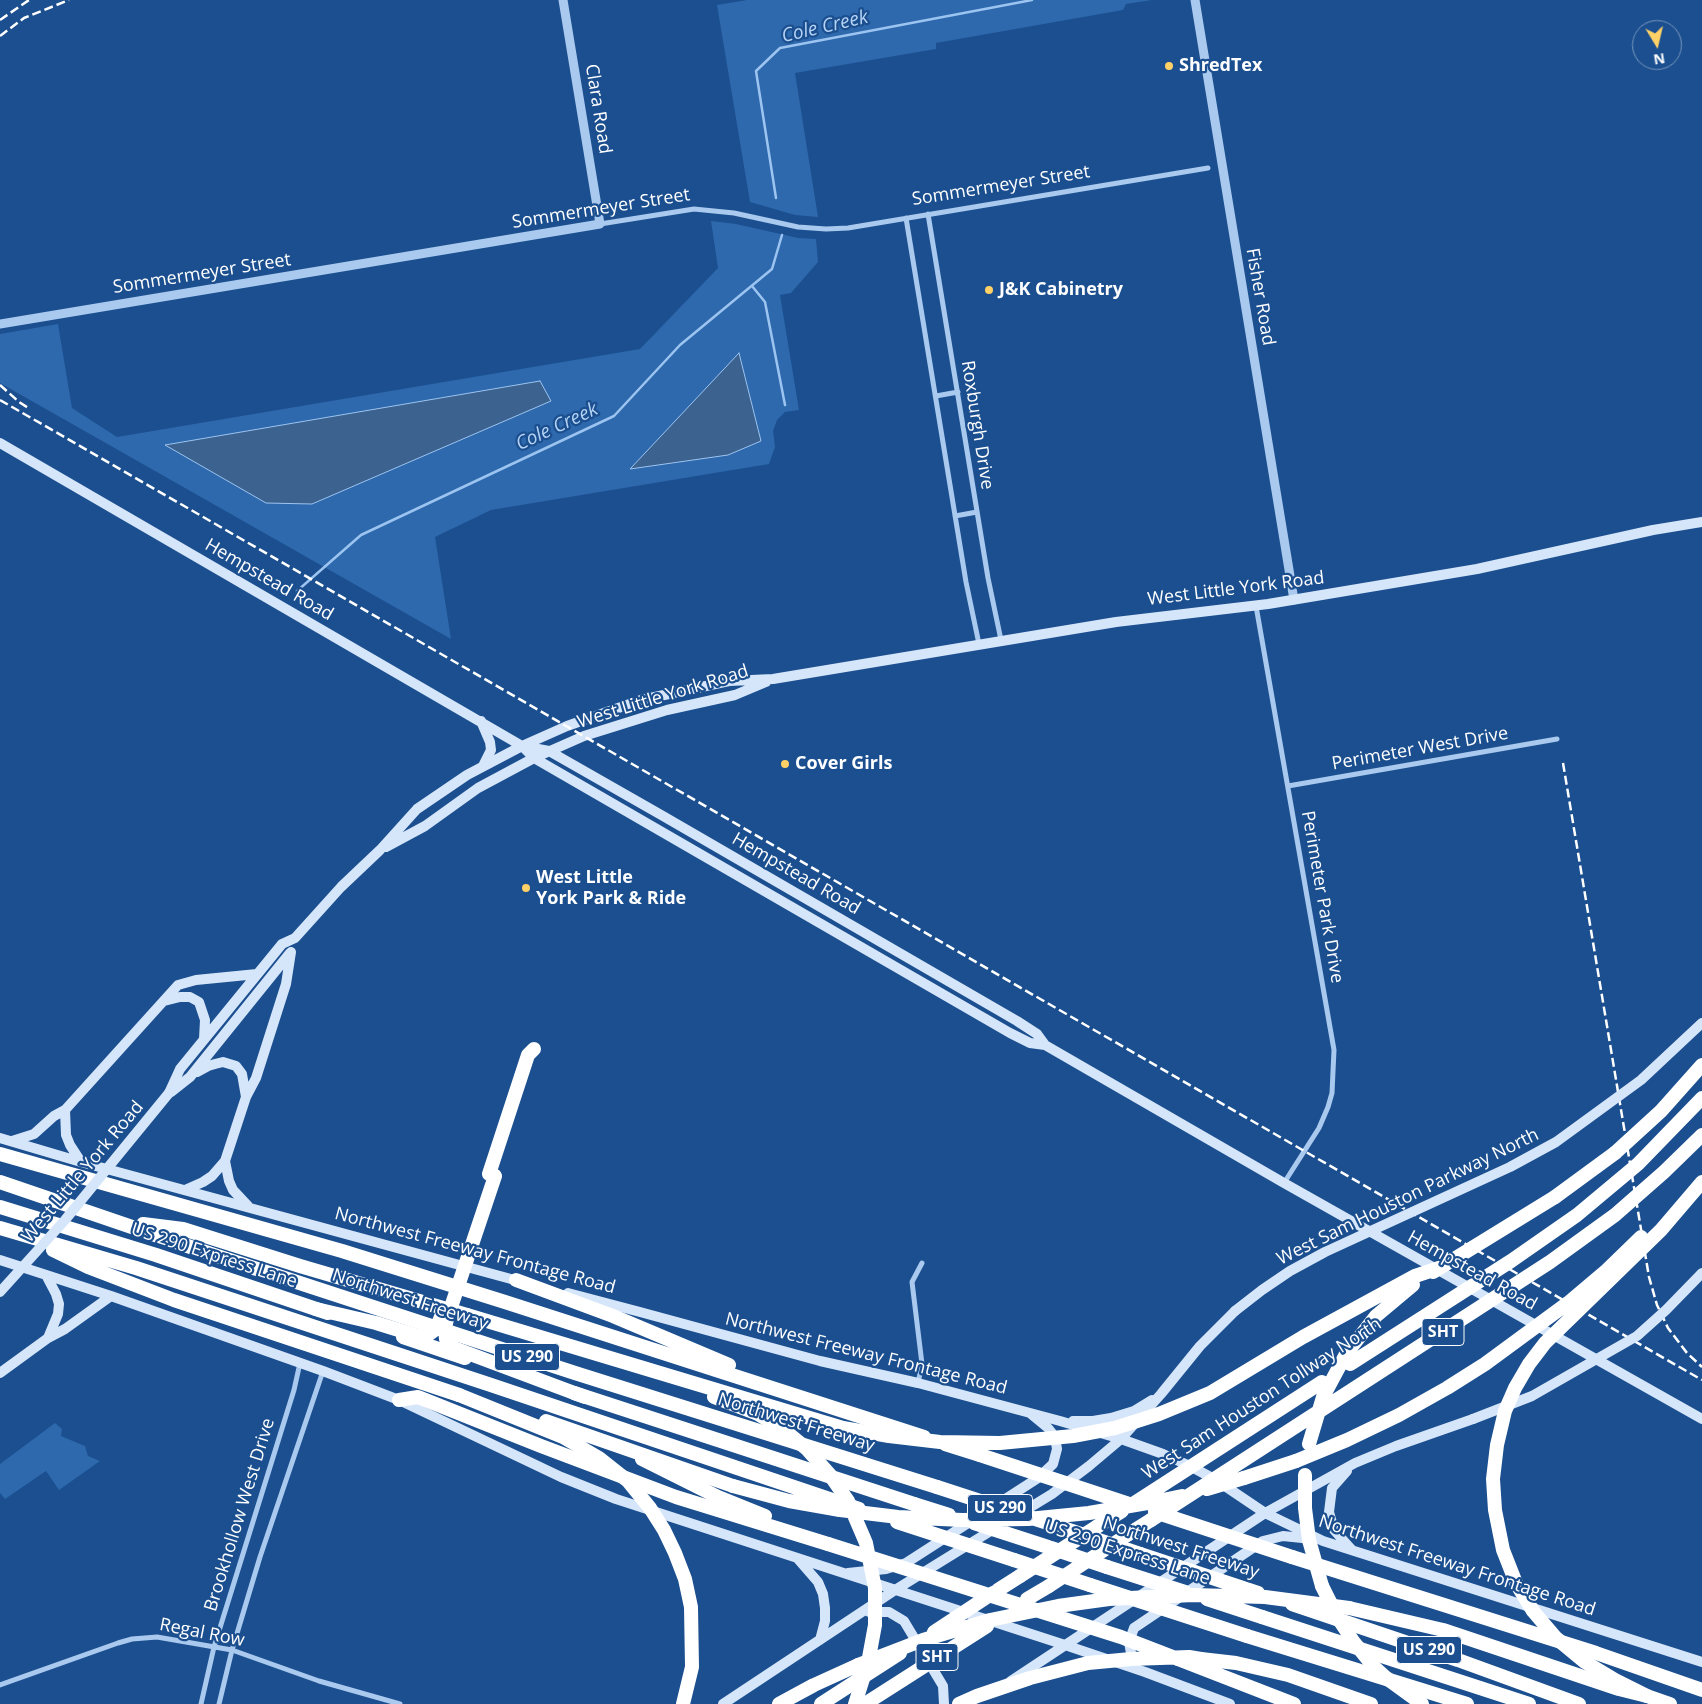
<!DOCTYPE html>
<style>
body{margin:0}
#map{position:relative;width:1702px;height:1704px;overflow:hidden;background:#1b4f8f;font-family:"Open Sans",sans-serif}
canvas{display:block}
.north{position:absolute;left:1632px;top:20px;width:50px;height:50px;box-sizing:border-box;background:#1b4f8f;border:1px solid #7695bc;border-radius:50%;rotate:171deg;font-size:14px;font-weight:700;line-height:20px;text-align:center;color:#fff}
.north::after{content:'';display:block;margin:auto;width:18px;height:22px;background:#ffd166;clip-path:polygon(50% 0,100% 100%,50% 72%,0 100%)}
</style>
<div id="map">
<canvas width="1702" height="1704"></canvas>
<div class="north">N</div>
</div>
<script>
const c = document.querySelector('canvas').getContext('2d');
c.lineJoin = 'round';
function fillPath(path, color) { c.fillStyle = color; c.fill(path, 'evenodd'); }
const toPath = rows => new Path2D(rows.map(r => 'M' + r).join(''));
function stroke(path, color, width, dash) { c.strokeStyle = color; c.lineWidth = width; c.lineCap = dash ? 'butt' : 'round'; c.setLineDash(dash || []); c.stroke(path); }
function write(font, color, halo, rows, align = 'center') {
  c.font = font + ' "Open Sans",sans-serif'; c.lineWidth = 4.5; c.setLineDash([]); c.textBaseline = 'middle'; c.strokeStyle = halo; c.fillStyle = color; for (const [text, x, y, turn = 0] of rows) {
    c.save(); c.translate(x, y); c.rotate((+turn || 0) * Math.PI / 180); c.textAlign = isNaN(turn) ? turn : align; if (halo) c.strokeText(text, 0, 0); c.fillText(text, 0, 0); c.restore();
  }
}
const green = toPath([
 [747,0,1152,0,1126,4,1123,10,936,43,936,49,795,73,818,217,795,215,750,202,717,5],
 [711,221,736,224,798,238,816,239,818,262,791,293,780,295,799,410,785,412,777,420,773,431,775,447,769,464,491,510,435,537,451,639,0,383,0,334,58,324,72,408,117,437,640,349,718,268],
 [55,1423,62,1429,61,1436,85,1446,88,1456,100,1461,59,1490,46,1471,5,1499,0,1493,0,1464]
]);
const water = toPath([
 [739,353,761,441,728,455,630,469,739,353],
 [540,381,551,401,312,504,266,503,165,445,540,381]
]);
const stream = toPath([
 [776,198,756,71,780,48,1032,0],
 [752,286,765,302,785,405],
 [297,591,361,535,614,416,680,345,772,269,782,235]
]);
const minor = toPath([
 [928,214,988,578,1001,640],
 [906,218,966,582,979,644],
 [600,224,694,209,734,213,798,227,826,229,848,228,1208,168],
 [936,396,958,392],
 [955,516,977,512],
 [1256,606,1334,1050,1332,1093,1328,1107,1319,1128,1284,1183],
 [1288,786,1557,739],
 [918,1383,922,1364,912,1282,922,1263],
 [0,1685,118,1643,132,1639,157,1637,232,1650,319,1681,400,1704],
 [201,1704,214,1647,294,1390,300,1363],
 [219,1704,232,1650,260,1557,323,1371]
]);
const tertiary = toPath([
 [1195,0,1294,600],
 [0,324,600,224,563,0]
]);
const secondary = toPath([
 [0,443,522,746,534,758,1010,1033,1030,1043,1045,1045,1284,1183,1702,1419],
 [481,721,490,742,491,750,483,766],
 [522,746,549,751,663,816,1017,1021,1037,1034,1045,1045],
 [386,847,425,826,478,788,534,758,584,736,667,710,735,695,766,682],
 [164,1001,180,997,190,997,199,1002,205,1020,204,1039],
 [197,1072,208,1066,215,1064,223,1062,236,1066,242,1074,246,1097],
 [171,1092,190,1077,290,953],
 [169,1093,180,1069,282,944,295,938,341,887,380,850,417,809,467,775,522,746,567,726,641,700,729,681,773,679,1116,622,1268,604,1477,569,1653,530,1702,522],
 [65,1110,66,1135,70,1145,81,1162],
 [0,1138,81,1162,522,1282],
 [12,1141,34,1134,54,1116,65,1110,178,985,196,980,257,974],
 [225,1161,229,1181,233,1190,248,1206],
 [185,1190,203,1182,212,1176,225,1161,246,1097,256,1078,286,984,291,952],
 [0,1260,111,1296,323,1371,399,1400,561,1477,616,1499,1065,1645,1145,1672,1230,1704],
 [46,1275,56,1294,59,1304,58,1314,48,1338],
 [568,1293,640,1312,820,1361,918,1383,1060,1421,1121,1439,1163,1454,1190,1466,1216,1480,1265,1513,1323,1541,1702,1662],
 [0,1373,48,1338,65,1329,111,1296],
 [1073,1421,1093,1421,1111,1418,1134,1411,1152,1400],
 [1347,1471,1332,1488,1329,1512,1334,1530,1352,1550],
 [1016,1516,1052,1494,1089,1466,1121,1439,1161,1394,1200,1346,1235,1311],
 [798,1559,818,1582,823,1594,825,1608,825,1621,820,1640],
 [848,1573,886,1569,906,1563,1038,1478,1053,1464,1057,1449,1055,1437,1048,1428,1031,1414],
 [869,1612,889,1612,904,1621,943,1686,944,1704],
 [1137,1662,1131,1653,1129,1642,1134,1628,1263,1541,1283,1536,1312,1539],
 [1011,1681,1265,1513,1355,1463,1396,1446,1473,1419],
 [723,1704,895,1590,997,1527]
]);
const motorway = toPath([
 [0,1154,342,1251,505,1302,924,1437],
 [489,1174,528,1055,534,1049],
 [0,1182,214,1255,575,1373,937,1487],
 [1555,1197,1615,1153],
 [0,1207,156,1255,328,1313],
 [143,1224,183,1229,300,1266,467,1315],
 [0,1228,136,1268,491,1385,859,1509],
 [53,1250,88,1267,174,1300,459,1395],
 [516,1280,613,1316,729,1365],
 [403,1337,465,1358],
 [574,1393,914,1504],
 [399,1400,418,1397,541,1446,676,1497,828,1544],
 [945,1444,980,1455],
 [642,1459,718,1497,765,1516],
 [1244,1478,1296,1461],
 [733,1486,789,1501,840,1510],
 [1098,1526,1122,1511],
 [1063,1528,1140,1554],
 [1127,1535,1151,1520],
 [1051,1548,1107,1567],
 [1292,1557,1596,1653,1702,1690],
 [1014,1560,1090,1585],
 [1322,1586,1336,1614],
 [998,1590,1020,1576],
 [1027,1599,1049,1586],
 [1292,1604,1458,1660,1579,1704],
 [1349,1608,1443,1630,1619,1689,1647,1696,1670,1704],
 [1262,1617,1529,1704],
 [1247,1636,1467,1704],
 [1178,1659,1294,1704],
 [1201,1659,1236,1663,1288,1675,1371,1704],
 [779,1704,814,1685,858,1665],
 [821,1704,900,1653]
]);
const rail = toPath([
 [0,20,29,0],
 [0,36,24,18,69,0],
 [0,385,19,402,30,409],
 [0,400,1702,1380],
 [1563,763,1649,1277,1657,1305,1668,1328,1687,1353,1702,1367]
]);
const secondaryBridge = toPath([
 [0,1292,65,1220,169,1093],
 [1235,1311,1262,1290,1290,1271,1325,1252,1510,1167,1556,1142,1641,1080,1702,1023],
 [1473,1419,1532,1396,1637,1336,1666,1310,1702,1273]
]);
const motorwayBridge = toPath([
 [1615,1153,1661,1111,1702,1065],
 [495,1176,447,1319,445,1328,446,1339,454,1348,585,1397],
 [1433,1272,1555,1197],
 [316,1309,376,1323,418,1336,429,1334,436,1329,443,1312],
 [467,1315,843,1428,889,1436,940,1442,1000,1443,1073,1436,1115,1428,1159,1414,1210,1393,1303,1337,1415,1276,1439,1268],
 [1350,1364,1511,1261,1577,1215,1638,1164,1702,1098],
 [459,1395,563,1437,599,1458,628,1481,650,1508,664,1530,675,1553,685,1579,691,1607,692,1667,683,1704],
 [714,1397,758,1414,784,1430,807,1449,830,1475,848,1501,866,1543,875,1588,875,1625,868,1663,855,1704],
 [546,1421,733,1486],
 [1309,1444,1323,1397,1346,1354,1376,1316,1413,1285],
 [980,1455,1132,1505],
 [1296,1461,1347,1440,1399,1415,1447,1388,1485,1364,1568,1303,1607,1270,1641,1237],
 [1305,1475,1305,1508,1309,1540,1322,1586],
 [937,1487,1063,1528],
 [1207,1489,1244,1478],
 [914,1504,949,1515],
 [1133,1504,1322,1382],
 [840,1510,898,1517,962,1520,1028,1519,1089,1513,1153,1502,1182,1496],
 [1155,1512,1292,1557],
 [1151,1520,1550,1262,1615,1215,1664,1172,1702,1135],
 [897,1522,1014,1560],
 [974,1523,1048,1547],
 [828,1544,1121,1637,1178,1659],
 [1140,1554,1258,1593],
 [1107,1567,1185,1592],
 [1020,1576,1098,1526],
 [1090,1585,1247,1636],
 [1049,1586,1127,1535],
 [1207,1599,1262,1617],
 [1336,1615,1353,1641,1373,1666,1385,1677,1422,1704],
 [934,1632,993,1593],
 [858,1665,923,1640,990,1620,1058,1606,1109,1599,1193,1595,1265,1597,1349,1608],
 [1647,1696,1615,1680,1585,1662,1556,1638,1533,1611,1516,1583,1503,1550,1495,1510,1493,1479,1497,1445,1505,1411,1515,1388,1529,1364,1545,1343,1661,1230,1702,1182],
 [865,1704,987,1626],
 [959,1704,977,1696,1030,1678,1088,1663,1131,1659,1189,1657,1201,1659]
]);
const markers = [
 [1169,66,5,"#ffd166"],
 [989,290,5,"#ffd166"],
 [785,764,5,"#ffd166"],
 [526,888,5,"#ffd166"]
];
const shields = [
 [1443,1332,42],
 [527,1357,65],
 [1000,1508,65],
 [1429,1650,65],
 [937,1657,42]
];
const shieldNames = [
 ["SHT",1443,1332],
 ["US 290",527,1357],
 ["US 290",1000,1508],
 ["US 290",1429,1650],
 ["SHT",937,1657]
];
const poiNames = [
 ["ShredTex",1179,66],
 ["J&K Cabinetry",999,290],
 ["Cover Girls",795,764],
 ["West Little",536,878],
 ["York Park & Ride",536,899]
];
const streetNames = [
 ["Clara Road",598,109,81],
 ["Sommermeyer Street",1001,186,-9],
 ["Sommermeyer Street",601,209,-9],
 ["Sommermeyer Street",202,274,-9],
 ["Fisher Road",1260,297,80],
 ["Roxburgh Drive",977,425,81],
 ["Hempstead Road",269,580,30],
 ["West Little York Road",1236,589,-7],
 ["West Little York Road",663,697,-17],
 ["Perimeter West Drive",1420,749,-10],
 ["Hempstead Road",796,874,30],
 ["Perimeter Park Drive",1322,897,80],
 ["West Little York Road",83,1172,-50],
 ["West Sam Houston Parkway North",1408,1197,-26],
 ["Northwest Freeway Frontage Road",475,1251,15],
 ["US 290 Express Lane",214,1256,18],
 ["Hempstead Road",1472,1271,29],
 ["Northwest Freeway",410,1300,18],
 ["Northwest Freeway Frontage Road",866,1354,14],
 ["West Sam Houston Tollway North",1262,1399,-33],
 ["Northwest Freeway",796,1423,17],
 ["Brookhollow West Drive",240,1515,-73],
 ["Northwest Freeway",1181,1548,18],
 ["US 290 Express Lane",1127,1553,18],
 ["Northwest Freeway Frontage Road",1457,1566,18],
 ["Regal Row",202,1633,11]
];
const waterNames = [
 ["Cole Creek",825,27,-13],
 ["Cole Creek",557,427,-25]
];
fillPath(green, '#2e69ad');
fillPath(water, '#3c6290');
stroke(water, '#9cc4f0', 1);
stroke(stream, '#9cc4f0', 2.5);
stroke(minor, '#a9c9ee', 5);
stroke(tertiary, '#a9c9ee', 9);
stroke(secondary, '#d6e6fa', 10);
stroke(motorway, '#fff', 14);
stroke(rail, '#fff', 2.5, [9, 4]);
stroke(secondaryBridge, '#d6e6fa', 10);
stroke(motorwayBridge, '#fff', 14);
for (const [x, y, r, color] of markers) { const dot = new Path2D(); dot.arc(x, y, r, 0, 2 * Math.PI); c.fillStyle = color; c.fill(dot); stroke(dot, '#1b4f8f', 2); }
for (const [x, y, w] of shields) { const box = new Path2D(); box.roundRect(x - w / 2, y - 13.5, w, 27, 4); c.fillStyle = '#1b4f8f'; c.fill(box); stroke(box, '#fff', 1); }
write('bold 16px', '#fff', null, shieldNames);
write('bold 18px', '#fff', '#1b4f8f', poiNames, 'left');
write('18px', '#fff', '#1b4f8f', streetNames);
write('italic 19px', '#b5d3f5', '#1b4f8f', waterNames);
</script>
